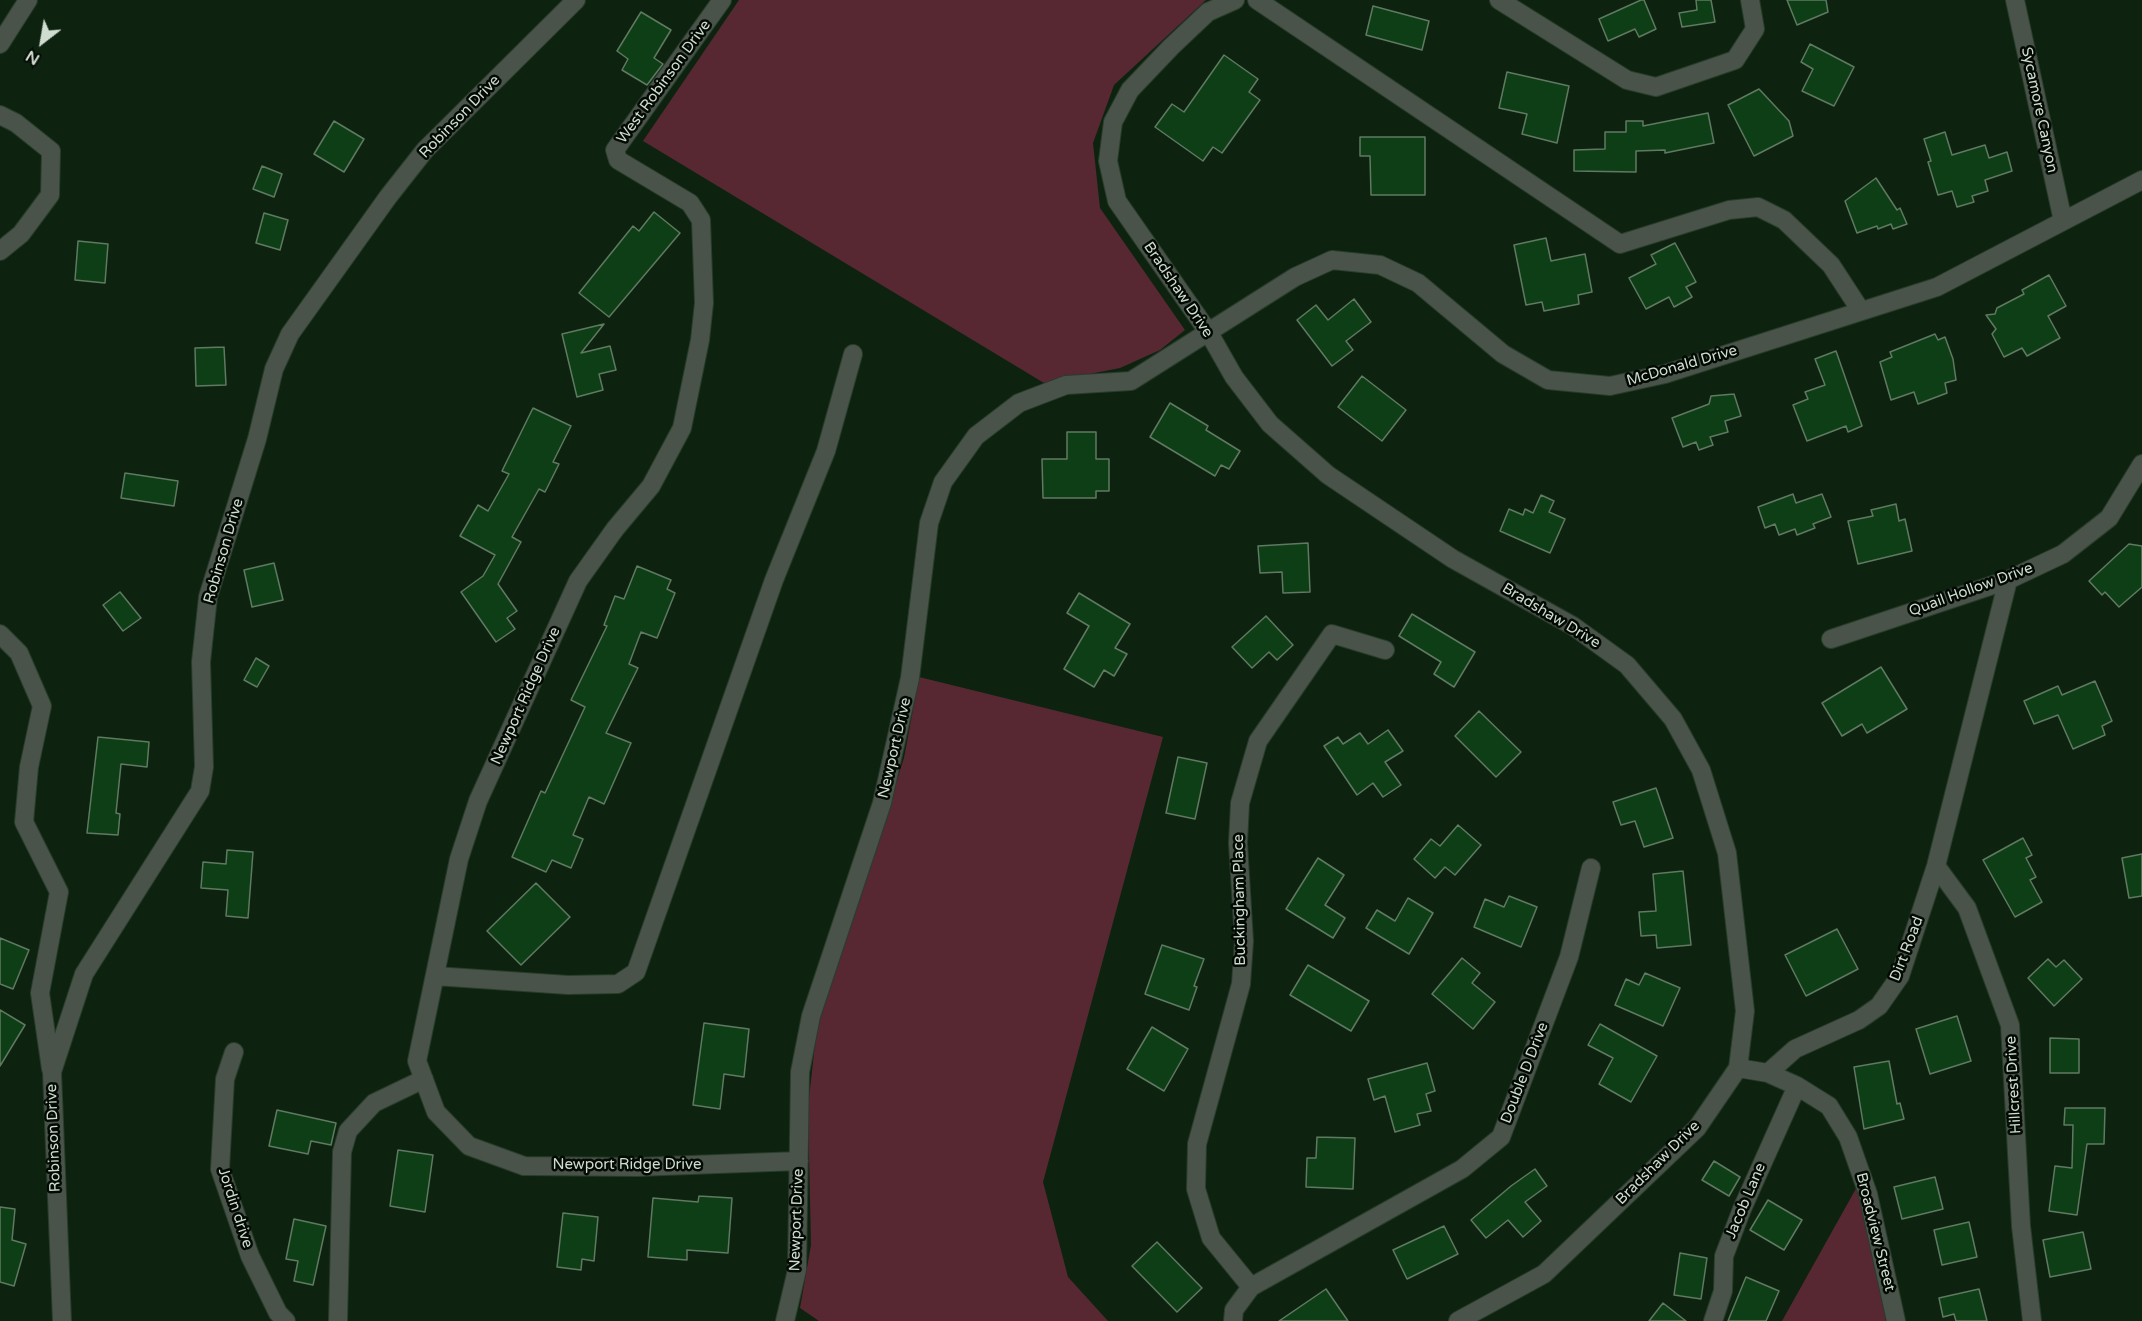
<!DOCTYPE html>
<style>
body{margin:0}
#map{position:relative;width:2142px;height:1321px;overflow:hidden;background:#0d2310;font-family:"Varela Round",sans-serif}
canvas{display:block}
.north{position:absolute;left:12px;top:12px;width:60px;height:60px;-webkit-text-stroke:4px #030a04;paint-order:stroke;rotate:211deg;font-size:16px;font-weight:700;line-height:24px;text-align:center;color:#cfdccf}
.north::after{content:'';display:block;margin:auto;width:21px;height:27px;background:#cfdccf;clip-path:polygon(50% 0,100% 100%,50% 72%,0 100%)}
</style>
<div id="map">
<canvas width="2142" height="1321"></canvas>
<div class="north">N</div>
</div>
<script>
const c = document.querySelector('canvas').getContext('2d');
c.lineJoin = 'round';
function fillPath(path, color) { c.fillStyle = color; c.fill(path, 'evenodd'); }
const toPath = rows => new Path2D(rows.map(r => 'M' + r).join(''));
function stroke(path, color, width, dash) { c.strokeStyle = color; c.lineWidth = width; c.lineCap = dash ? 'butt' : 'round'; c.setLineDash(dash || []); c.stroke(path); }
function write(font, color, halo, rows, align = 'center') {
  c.font = font + ' "Varela Round",sans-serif'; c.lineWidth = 5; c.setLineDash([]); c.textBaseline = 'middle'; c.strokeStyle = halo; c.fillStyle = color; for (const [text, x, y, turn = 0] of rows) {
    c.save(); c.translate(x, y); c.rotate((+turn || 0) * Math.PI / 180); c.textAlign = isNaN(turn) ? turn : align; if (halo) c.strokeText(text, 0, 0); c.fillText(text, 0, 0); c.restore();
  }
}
const green = toPath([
 [739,0,1206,0,1114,85,1093,143,1100,208,1185,330,1160,350,1120,368,1044,383,643,141],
 [919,677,1163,737,1043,1182,1068,1277,1108,1321,819,1321,800,1308,811,1245,808,1107,817,1026,904,758],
 [1858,1185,1886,1321,1782,1321]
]);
const building = toPath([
 [1641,0,1644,0,1656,29,1639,37,1635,29,1608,41,1599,19,1641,0],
 [1696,0,1711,0,1715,22,1682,27,1679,13,1697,10,1696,0],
 [1787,0,1826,0,1828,12,1797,25,1787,0],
 [1373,6,1429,21,1422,50,1366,35,1373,6],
 [641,12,671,30,654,58,663,64,647,85,622,70,628,59,617,51,641,12],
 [1810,44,1854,67,1834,106,1802,91,1813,69,1801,62,1810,44],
 [1224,55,1258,79,1249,92,1260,100,1222,153,1213,147,1203,161,1155,127,1172,104,1184,112,1224,55],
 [1507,72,1569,86,1557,143,1522,134,1527,114,1499,108,1507,72],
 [1759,89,1789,121,1793,136,1754,156,1728,105,1759,89],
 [1708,113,1714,143,1665,153,1665,150,1636,151,1636,172,1574,171,1574,150,1605,149,1605,132,1626,132,1626,121,1643,121,1643,126,1708,113],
 [334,121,364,139,344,172,314,154,334,121],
 [1945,132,1952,155,1985,145,1989,158,2007,152,2012,171,1985,180,1988,191,1972,196,1974,202,1957,207,1952,191,1938,195,1928,162,1931,161,1924,139,1945,132],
 [1360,137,1425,137,1425,195,1371,195,1370,156,1360,156,1360,137],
 [262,166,282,174,274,197,253,189,262,166],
 [1876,178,1897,210,1900,208,1907,224,1893,229,1891,224,1878,229,1877,226,1857,233,1845,201,1876,178],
 [654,212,680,233,609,317,579,293,633,226,639,231,654,212],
 [264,213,288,220,280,250,256,243,264,213],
 [1546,238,1551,261,1585,254,1592,292,1578,295,1579,304,1544,311,1542,302,1526,305,1514,245,1546,238],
 [78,241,108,244,105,283,75,280,78,241],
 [1675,243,1696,282,1686,287,1692,297,1674,307,1669,297,1646,309,1629,278,1656,264,1651,255,1675,243],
 [2049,275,2066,306,2048,316,2060,338,2027,356,2022,348,2004,357,1992,334,1996,329,1986,315,1995,314,1997,308,2024,294,2022,290,2049,275],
 [1354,299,1371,322,1346,341,1353,350,1332,366,1297,320,1316,305,1328,320,1354,299],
 [604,324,581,353,610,346,616,370,599,374,603,390,577,397,562,334,604,324],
 [1935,334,1938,340,1945,337,1953,359,1956,380,1945,383,1947,393,1918,404,1914,392,1891,400,1880,362,1892,357,1890,352,1935,334],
 [224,347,226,385,196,386,195,348,224,347],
 [1836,351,1862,426,1848,432,1846,426,1807,441,1793,405,1808,399,1805,392,1825,385,1815,359,1836,351],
 [1362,376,1406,410,1382,441,1338,407,1362,376],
 [1734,394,1741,416,1725,421,1728,432,1710,437,1713,445,1699,450,1696,442,1683,447,1672,418,1709,404,1711,396,1734,394],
 [1170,403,1208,426,1206,430,1240,451,1229,469,1221,465,1215,476,1150,437,1170,403],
 [533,408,571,426,553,462,559,464,545,492,539,489,512,537,521,542,498,584,517,611,507,618,515,629,496,642,461,592,483,576,495,555,460,536,478,505,488,511,509,474,502,471,533,408],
 [1067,432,1096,432,1096,459,1109,459,1109,491,1096,491,1096,498,1043,498,1042,459,1067,459,1067,432],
 [125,473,178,481,174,506,121,498,125,473],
 [1793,494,1796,503,1822,494,1831,517,1813,524,1815,528,1797,535,1795,529,1779,535,1775,524,1765,528,1758,507,1793,494],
 [1541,495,1554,501,1549,512,1565,519,1550,553,1500,531,1509,509,1523,515,1525,509,1533,513,1541,495],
 [1896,504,1899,521,1905,519,1912,551,1858,564,1848,521,1873,516,1871,510,1896,504],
 [1308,543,1310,592,1283,593,1282,572,1260,573,1258,546,1308,543],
 [2129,544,2142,546,2142,587,2119,607,2105,592,2102,595,2089,581,2129,544],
 [274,563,283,600,252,607,244,570,274,563],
 [637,566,671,580,667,589,675,593,657,638,641,632,629,664,638,668,606,733,631,743,604,804,589,797,573,835,583,839,571,868,552,860,546,872,512,857,541,791,545,793,585,707,571,700,607,626,604,625,615,596,624,599,637,566],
 [120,592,141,618,123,631,103,605,120,592],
 [1079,593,1130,624,1115,648,1127,654,1114,676,1104,670,1094,687,1064,669,1089,626,1067,613,1079,593],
 [1412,614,1475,652,1454,687,1434,674,1441,662,1399,636,1412,614],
 [1266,616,1293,645,1277,660,1269,652,1252,668,1232,647,1266,616],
 [256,658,269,666,257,687,244,680,256,658],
 [1881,667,1907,709,1867,733,1862,724,1842,736,1822,703,1881,667],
 [2095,681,2112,721,2102,726,2105,735,2073,749,2058,715,2034,724,2024,701,2058,686,2062,695,2095,681],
 [1479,711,1521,752,1496,777,1455,736,1479,711],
 [1388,730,1403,751,1385,762,1401,785,1383,797,1373,783,1357,795,1324,746,1338,737,1343,744,1360,733,1368,744,1388,730],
 [98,737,149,742,147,767,121,764,116,813,120,814,118,835,87,833,98,737],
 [1178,757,1207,763,1195,819,1166,813,1178,757],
 [1656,788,1673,838,1644,847,1635,821,1621,825,1613,802,1656,788],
 [1458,825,1481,845,1455,875,1445,867,1435,878,1414,859,1431,839,1440,846,1458,825],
 [2023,838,2032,855,2026,858,2036,877,2030,880,2042,902,2015,917,1983,860,2023,838],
 [227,850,253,852,248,918,226,916,228,890,201,888,203,862,226,864,227,850],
 [2142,854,2142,896,2129,898,2122,858,2142,854],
 [1318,858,1344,875,1325,905,1345,918,1333,938,1286,909,1318,858],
 [1683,871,1691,945,1657,948,1656,935,1641,936,1639,912,1656,911,1653,874,1683,871],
 [536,883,570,917,521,965,487,931,536,883],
 [1509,896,1537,907,1521,947,1474,927,1485,899,1504,907,1509,896],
 [1408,898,1433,913,1409,954,1366,928,1377,910,1395,921,1408,898],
 [1837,929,1858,969,1806,996,1785,955,1837,929],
 [0,938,29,950,13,989,0,984,0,938],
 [1162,945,1204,959,1194,986,1197,987,1189,1010,1145,994,1162,945],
 [1462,958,1480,973,1472,983,1495,1002,1473,1029,1432,994,1462,958],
 [2048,959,2056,967,2064,960,2082,979,2054,1006,2028,978,2048,959],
 [1308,965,1369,1001,1351,1031,1290,995,1308,965],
 [1645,973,1680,988,1663,1026,1615,1005,1626,979,1639,985,1645,973],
 [0,1010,25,1025,0,1066,0,1010],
 [1957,1016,1971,1061,1930,1074,1916,1029,1957,1016],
 [704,1023,749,1029,744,1077,724,1074,720,1109,693,1105,704,1023],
 [1600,1024,1657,1056,1631,1102,1599,1084,1613,1058,1588,1045,1600,1024],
 [1152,1027,1188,1049,1164,1091,1127,1069,1152,1027],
 [2050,1038,2079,1039,2079,1073,2050,1073,2050,1038],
 [1889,1061,1897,1104,1900,1103,1904,1119,1864,1129,1854,1067,1889,1061],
 [1427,1063,1435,1091,1426,1094,1431,1111,1417,1114,1420,1125,1395,1132,1385,1096,1374,1100,1368,1079,1427,1063],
 [2065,1108,2105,1108,2104,1144,2087,1144,2077,1215,2049,1211,2055,1166,2072,1168,2073,1125,2064,1125,2065,1108],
 [277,1110,336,1123,331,1145,311,1141,308,1154,269,1146,277,1110],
 [1317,1137,1355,1138,1353,1189,1306,1187,1307,1158,1316,1158,1317,1137],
 [398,1150,433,1155,425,1212,390,1206,398,1150],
 [1714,1161,1740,1177,1729,1196,1702,1180,1714,1161],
 [1535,1169,1547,1186,1525,1202,1541,1221,1523,1237,1508,1220,1486,1238,1471,1220,1511,1186,1535,1169],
 [1935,1177,1943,1209,1902,1219,1894,1187,1935,1177],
 [699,1196,732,1198,728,1253,687,1250,687,1260,648,1257,653,1198,698,1202,699,1196],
 [1768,1200,1802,1220,1784,1250,1750,1230,1768,1200],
 [0,1207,15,1209,12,1240,26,1244,14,1286,0,1282,0,1207],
 [563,1213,598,1217,594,1261,582,1259,581,1270,557,1267,563,1213],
 [294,1219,326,1226,313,1285,294,1281,298,1261,286,1259,294,1219],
 [1969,1222,1977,1257,1942,1265,1934,1230,1969,1222],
 [1444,1226,1458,1254,1407,1279,1393,1250,1444,1226],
 [2083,1232,2091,1269,2050,1277,2043,1240,2083,1232],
 [1157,1242,1202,1288,1177,1312,1132,1266,1157,1242],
 [1680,1253,1707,1258,1701,1299,1674,1295,1680,1253],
 [1746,1277,1779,1291,1766,1321,1728,1321,1746,1277],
 [1326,1289,1348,1321,1279,1321,1326,1289],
 [1979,1289,1987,1321,1956,1321,1954,1314,1943,1317,1939,1298,1979,1289],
 [1663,1303,1686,1321,1649,1321,1663,1303]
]);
const minor = toPath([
 [722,0,615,150,618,160,690,203,701,220,704,303,700,340,682,428,651,486,615,529,578,581,478,801,459,859,417,1061,436,1112,469,1146,524,1166,637,1167,799,1161],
 [1235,0,1208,12,1171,47,1130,90,1113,122,1108,161,1117,201,1209,333,1234,377,1270,424,1328,475,1453,559,1573,626,1627,665,1673,719,1701,770,1727,853,1745,1011,1738,1068,1697,1128,1544,1274,1458,1321],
 [1257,0,1620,244,1729,210,1758,207,1784,220,1831,265,1861,311],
 [1499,0,1627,80,1656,87,1735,60,1755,29,1750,0],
 [2015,0,2063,221],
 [0,44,28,0],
 [0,115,16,123,51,151,50,195,21,234,0,251],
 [0,634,19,653,42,706,29,767,24,822,59,892,40,993,51,1069],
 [1831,639,2008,580,2063,554,2109,518,2142,464],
 [1936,866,1967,908,2010,1025,2021,1226,2032,1321],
 [435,976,568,985,618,984,636,972,774,580,826,451,853,354],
 [234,1052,225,1079,220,1169,250,1256,278,1313,286,1321],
 [1738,1068,1768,1073,1797,1086,1829,1106,1848,1137,1868,1194,1896,1321],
 [1768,1073,1795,1049,1859,1020,1879,1006,1900,976,1936,866,2008,580],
 [1251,1287,1462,1169,1501,1137,1569,957,1591,868],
 [62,1321,52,1072,84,974,200,791,204,767,201,662,208,597,257,439,274,369,290,334,388,197,425,150,576,0],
 [338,1321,342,1152,348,1131,374,1103,424,1079],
 [785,1321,797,1270,800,1072,811,1016,882,803,910,678,929,523,943,482,976,436,1019,403,1066,385,1131,381,1295,277,1332,260,1380,265,1418,283,1503,354,1548,380,1610,386,1665,374,1937,287,2142,180],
 [1233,1321,1234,1310,1251,1287,1211,1238,1196,1189,1197,1144,1241,984,1244,941,1238,843,1240,803,1258,741,1332,634,1385,650],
 [1713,1321,1723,1291,1724,1256,1742,1209,1797,1086]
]);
const streetNames = [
 ["West Robinson Drive",664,82,-54],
 ["Sycamore Canyon",2039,110,78],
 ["Robinson Drive",460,117,-46],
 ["Bradshaw Drive",1178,290,56],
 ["McDonald Drive",1682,366,-16],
 ["Robinson Drive",224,551,-74],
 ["Quail Hollow Drive",1971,590,-20],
 ["Bradshaw Drive",1551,616,31],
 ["Newport Ridge Drive",526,696,-66],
 ["Newport Drive",895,748,-77],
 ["Buckingham Place",1240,900,-91],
 ["Dirt Road",1907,949,-69],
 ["Double D Drive",1525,1073,-69],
 ["Hillcrest Drive",2014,1085,-93],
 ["Robinson Drive",54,1138,-92],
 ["Bradshaw Drive",1658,1163,-45],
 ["Newport Ridge Drive",627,1165],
 ["Jacob Lane",1746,1201,-67],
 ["Jordin drive",235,1208,72],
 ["Newport Drive",797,1220,-88],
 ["Broadview Street",1875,1232,76]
];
fillPath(green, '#572832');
fillPath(building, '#0e3e16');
stroke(building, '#607961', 1.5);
stroke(minor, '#283d2b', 20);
stroke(minor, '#495349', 18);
write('15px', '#cfdccf', '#030a04', streetNames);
</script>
